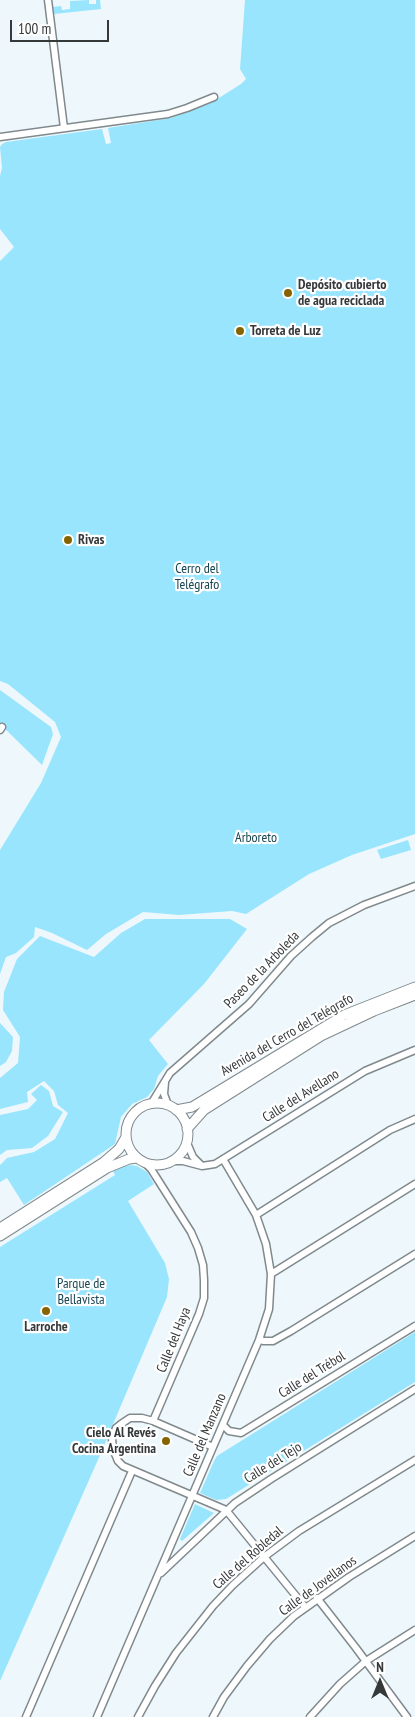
<!DOCTYPE html>
<meta charset="utf-8">
<style>
body{margin:0}
#map{position:relative;width:415px;height:1717px;overflow:hidden;background:#eef8fc;font-family:"PT Sans Narrow",sans-serif}
canvas{display:block}
.north{position:absolute;left:355px;top:1657px;width:50px;height:50px;-webkit-text-stroke:4px #fff;paint-order:stroke;rotate:0deg;font-size:14px;font-weight:700;line-height:20px;text-align:center;color:#35393a}
.north::after{content:'';display:block;margin:auto;width:18px;height:22px;background:#35393a;clip-path:polygon(50% 0,100% 100%,50% 72%,0 100%)}
.scale{position:absolute;left:10px;top:20px;width:99px;height:22px;box-sizing:border-box;border:2px solid #35393a;border-top:0;padding-left:6px;font-size:15px;line-height:18px;white-space:nowrap;color:#35393a;-webkit-text-stroke:4px #fff;paint-order:stroke}
</style>
<div id="map">
<canvas width="415" height="1717"></canvas>
<div class="north">N</div>
<div class="scale">100 m</div>
</div>
<script>
const c = document.querySelector('canvas').getContext('2d');
c.lineJoin = 'round';
function fillPath(path, color) { c.fillStyle = color; c.fill(path, 'evenodd'); }
const toPath = rows => new Path2D(rows.map(r => 'M' + r).join(''));
function stroke(path, color, width, dash) { c.strokeStyle = color; c.lineWidth = width; c.lineCap = dash ? 'butt' : 'round'; c.setLineDash(dash || []); c.stroke(path); }
function write(font, color, halo, rows, align = 'center') {
  c.font = font + ' "PT Sans Narrow",sans-serif'; c.lineWidth = 4.5; c.setLineDash([]); c.textBaseline = 'middle'; c.strokeStyle = halo; c.fillStyle = color; for (const [text, x, y, turn = 0] of rows) {
    c.save(); c.translate(x, y); c.rotate((+turn || 0) * Math.PI / 180); c.textAlign = isNaN(turn) ? turn : align; if (halo) c.strokeText(text, 0, 0); c.fillText(text, 0, 0); c.restore();
  }
}
const green = toPath([
 [89,0,89,4,96,4,96,0,100,0,101,9,54,14,53,7,61,6,62,10,70,9,70,1],
 [245,0,415,0,415,834,352,855,309,874,246,914,232,911,179,915,143,912,106,934,87,950,52,933,35,927,34,937,16,953,6,957,0,974,0,850,41,783,61,737,55,722,8,684,0,681,0,261,14,247,0,229,0,176,2,168,0,147,2,144,6,142,102,129,106,144,111,143,108,128,171,118,211,103,241,84,246,79,240,69],
 [0,690,51,727,53,734,42,765,0,724],
 [408,840,411,850,381,859,377,850],
 [145,919,230,919,247,929,204,984,149,1040,168,1064,158,1076,154,1089,147,1097,132,1104,121,1117,115,1144,24,1205,7,1178,0,1182,0,1165,7,1158,34,1152,55,1139,68,1113,58,1105,54,1091,44,1081,27,1092,28,1102,0,1109,0,1078,18,1063,20,1037,3,1010,4,992,17,959,40,936,94,957,121,933],
 [0,1023,13,1037,12,1051,6,1062,0,1066],
 [41,1085,49,1091,53,1106,63,1112,48,1136,32,1148,7,1150,0,1155,0,1115,28,1109,37,1100,31,1094],
 [131,1165,137,1166,147,1172,154,1184,128,1201,165,1263,169,1279,167,1297,97,1462,0,1681,0,1247,115,1175,113,1171,125,1166],
 [415,1332,415,1382,226,1499,216,1500,200,1493,214,1461,217,1456],
 [195,1504,214,1513,182,1541,180,1539]
]);
const street = toPath([
 [48,0,64,128],
 [0,137,168,114,187,108,214,97],
 [0,730,2,727],
 [165,1082,164,1094,168,1105],
 [151,1104,170,1073,249,1004,291,956,312,937,329,923,364,905,415,886],
 [187,1143,193,1157,201,1165],
 [173,1161,183,1161,202,1166,215,1164,365,1071,415,1050],
 [144,1162,151,1169,191,1232,198,1248,203,1265,204,1280,204,1298,199,1314,153,1421],
 [256,1215,390,1130,415,1119],
 [271,1274,415,1184],
 [259,1340,264,1341,273,1341,291,1331,415,1254],
 [223,1425,229,1431,241,1433,415,1326],
 [213,1447,153,1421,142,1418,130,1418,121,1424,116,1428,112,1439,113,1449,118,1461,123,1466,226,1510,305,1607],
 [161,1573,235,1503,271,1479,415,1389],
 [317,1598,356,1648,407,1717],
 [26,1717,132,1471],
 [97,1717,259,1340,269,1309,271,1274,266,1244,256,1215,223,1159],
 [138,1717,155,1686,176,1653,213,1606,233,1585,264,1557,299,1531,415,1460],
 [213,1717,224,1697,247,1666,270,1639,294,1616,349,1577,415,1536],
 [310,1717,340,1684,366,1661,415,1630]
]);
const secondary = toPath([
 '126 1134a31 31 0 1 1 62 0a31 31 0 1 1-62 0Z',
 [176,1110,192,1107,344,1015,415,987],
 [187,1129,204,1110,321,1036,374,1011,415,995],
 [0,1228,104,1162,119,1149,126,1137],
 [0,1236,107,1168,129,1159,137,1158]
]);
const markers = [
 [288,293,5,"#856400"],
 [240,331,5,"#856400"],
 [68,540,5,"#856400"],
 [46,1311,5,"#856400"],
 [166,1441,5,"#856400"]
];
const poiNames = [
 ["Depósito cubierto",298,285],
 ["de agua reciclada",298,301],
 ["Torreta de Luz",250,331],
 ["Rivas",78,540],
 ["Larroche",46,1327,"center"],
 ["Cielo Al Revés",156,1433,"right"],
 ["Cocina Argentina",156,1449,"right"]
];
const parkNames = [
 ["Cerro del",197,569],
 ["Telégrafo",197,585],
 ["Arboreto",256,838],
 ["Parque de",81,1284],
 ["Bellavista",81,1300]
];
const streetNames = [
 ["Paseo de la Arboleda",262,970,-46],
 ["Avenida del Cerro del Telégrafo",287,1035,-30],
 ["Calle del Avellano",301,1096,-32],
 ["Calle del Haya",174,1340,-68],
 ["Calle del Trébol",312,1375,-32],
 ["Calle del Manzano",205,1435,-67],
 ["Calle del Tejo",273,1463,-32],
 ["Calle del Robledal",248,1558,-41],
 ["Calle de Jovellanos",318,1586,-36]
];
fillPath(green, '#98e5fd');
stroke(street, '#80898c', 9);
stroke(secondary, '#80898c', 11);
stroke(street, '#fff', 6);
stroke(secondary, '#fff', 9);
for (const [x, y, r, color] of markers) { const dot = new Path2D(); dot.arc(x, y, r, 0, 2 * Math.PI); c.fillStyle = color; c.fill(dot); stroke(dot, '#fff', 2); }
write('bold 14px', '#35393a', '#fff', poiNames, 'left');
write('14px', '#184652', '#fff', parkNames);
write('14px', '#35393a', '#fff', streetNames);
</script>
